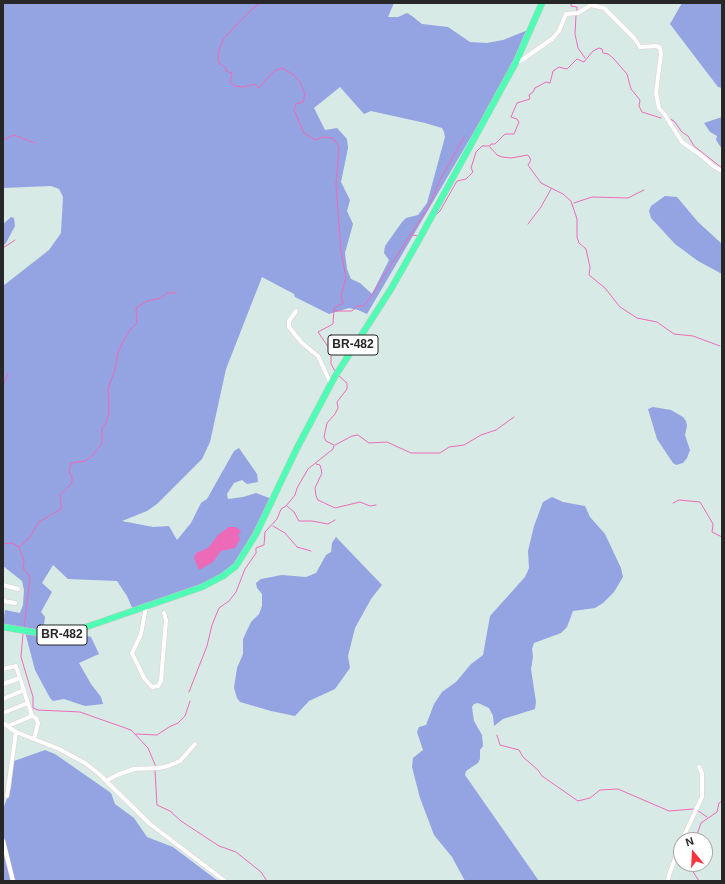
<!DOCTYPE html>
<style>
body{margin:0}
#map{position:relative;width:725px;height:884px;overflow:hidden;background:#d8eae5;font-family:Arial,sans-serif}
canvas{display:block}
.frame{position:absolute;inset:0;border:4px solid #272727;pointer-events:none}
.north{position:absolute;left:673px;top:832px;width:40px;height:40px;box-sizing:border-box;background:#fff;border:1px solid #a9a9a9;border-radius:50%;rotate:342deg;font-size:11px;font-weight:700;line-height:16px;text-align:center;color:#272727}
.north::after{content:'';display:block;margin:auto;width:14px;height:18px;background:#f9363f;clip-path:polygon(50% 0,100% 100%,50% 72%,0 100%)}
</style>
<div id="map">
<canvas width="725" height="884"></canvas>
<div class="frame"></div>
<div class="north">N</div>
</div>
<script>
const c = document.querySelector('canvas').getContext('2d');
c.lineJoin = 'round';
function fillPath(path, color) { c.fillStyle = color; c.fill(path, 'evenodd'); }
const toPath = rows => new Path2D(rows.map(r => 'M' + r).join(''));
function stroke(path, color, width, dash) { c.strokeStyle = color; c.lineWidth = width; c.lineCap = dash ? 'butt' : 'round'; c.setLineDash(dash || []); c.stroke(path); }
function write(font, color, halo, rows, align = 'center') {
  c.font = font + ' Arial,sans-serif'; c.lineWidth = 4; c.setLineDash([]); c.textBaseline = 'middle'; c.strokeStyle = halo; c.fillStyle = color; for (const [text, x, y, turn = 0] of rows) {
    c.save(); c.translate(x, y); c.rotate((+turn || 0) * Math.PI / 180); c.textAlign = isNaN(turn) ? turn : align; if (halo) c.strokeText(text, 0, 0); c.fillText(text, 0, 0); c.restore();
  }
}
const green = toPath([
 [3,3,394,3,388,17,398,17,407,13,412,16,422,24,448,27,470,42,487,43,503,40,528,30,508,74,367,314,358,310,349,308,329,314,295,297,294,294,262,277,226,369,210,442,202,459,157,504,147,511,122,521,153,527,169,526,177,540,191,523,201,503,207,499,234,451,239,448,257,474,258,482,247,484,242,480,234,483,227,494,228,499,243,497,256,493,272,499,236,563,216,579,133,610,127,596,117,581,68,579,53,565,42,583,52,592,41,612,45,617,44,625,41,631,3,624,5,610,20,613,23,605,24,590,22,581,3,566,3,286,49,250,61,233,63,197,59,189,51,186,3,188],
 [340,87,364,114,371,111,425,123,442,128,444,132,445,137,427,203,418,215,406,218,402,222,385,246,384,253,389,260,372,294,360,283,351,279,347,269,345,253,353,224,347,211,350,200,341,182,348,148,347,139,337,128,325,130,314,108],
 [682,3,722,3,722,88,718,87,670,24],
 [722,117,722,149,716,140,717,136,710,132,704,123],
 [665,196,677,197,698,222,722,244,722,274,698,261,675,244,651,218,649,211,651,206],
 [11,217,14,218,15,226,6,243,3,246,3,224],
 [653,407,671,410,683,417,686,421,687,426,685,435,690,450,687,458,683,463,676,465,673,463,657,439,648,409],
 [552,497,563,502,585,506,590,517,605,534,621,568,623,577,614,592,603,603,595,608,573,611,567,627,561,633,534,643,532,649,533,657,531,669,536,702,535,709,503,719,494,726,493,716,489,708,478,703,474,704,472,707,474,721,482,735,483,746,480,750,480,759,478,763,466,771,465,775,539,881,465,881,452,857,434,835,420,798,412,767,413,758,423,750,417,732,419,727,426,725,434,704,442,692,456,682,471,664,483,655,490,616,525,577,529,568,528,551,534,526,543,502],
 [336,537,382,585,371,599,355,628,348,656,350,668,335,689,309,701,295,716,271,711,240,702,237,698,234,688,237,668,243,654,243,639,251,622,259,614,262,606,262,594,257,588,256,583,261,579,282,575,306,577,316,573,326,555,331,552,332,543],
 [25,632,50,638,65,637,78,633,91,637,99,654,79,663,91,684,101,697,103,704,85,706,64,699,53,701,50,698,35,670],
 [45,750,55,754,111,793,115,804,134,818,147,837,173,847,218,881,3,881,3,809,11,788,14,761]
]);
const water = toPath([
 [229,527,236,527,241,531,238,535,240,539,235,548,221,551,213,562,199,570,194,558,196,553,208,548,219,534]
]);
const stream = toPath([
 [260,3,250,11,224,38,219,50,218,60,220,64,226,68,226,71,232,73,230,82,235,86,244,87,254,84,259,88,274,71,282,68,294,75,300,82,305,94,303,102,296,104,294,110,304,133,315,140,323,137,333,138,339,147,336,184,341,251,346,278,341,296,343,303,334,308,333,324,318,332,331,351,331,364,335,371],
 [571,3,571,6,577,7,577,11],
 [576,15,575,34,578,48,585,58],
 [670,119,674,121,682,132,688,136,694,146,722,168],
 [3,140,14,135,35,143],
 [490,147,497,155,502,157,511,158,528,155,531,160,528,165,541,183,563,194,571,201,577,219,577,237,579,243,586,249,590,267,589,275,605,288,620,307,637,318,657,322,674,334,693,336,720,346],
 [574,203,592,197,628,198,644,190],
 [435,216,440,211,457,181,466,179,473,172,471,168,476,152,482,146,490,146,491,144,495,144,505,134,514,134,519,122,517,119,511,117,517,103,530,99,529,95,533,92,535,88,546,82,550,83,553,71,559,67,567,69,577,59,584,62,593,51,599,48,602,49,603,53,608,54,613,58,627,74,631,89,640,100,639,106,642,112,661,118],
 [528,224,541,207,551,189],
 [412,235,419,236],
 [3,248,15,240],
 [335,311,352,311,357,306,363,306,367,302,429,206,440,180,464,137],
 [3,386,8,374],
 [334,445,326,441,324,437,327,423,335,414,338,408,337,402,347,389,347,383,338,375],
 [335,445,352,436,358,435,369,443,387,442,411,453,440,453,449,447,464,445,481,435,496,430,514,417],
 [316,464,320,465,322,473,315,488,316,496,318,500,335,508,360,502,370,506,376,505],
 [673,503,679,500,700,502,713,524,712,532,722,537],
 [287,506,294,512,299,521,312,521,328,524,335,520],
 [273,526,285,533,297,547,311,551],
 [3,544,12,543,19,547,24,561,23,568,30,577,24,628],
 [19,547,30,537,39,522,61,509,60,495,72,483,72,476,69,472,71,463,85,461,93,455,102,443,102,428,106,423,109,412,108,388,115,370,118,352,129,331,137,323,136,308,147,301,161,298,167,293,176,293],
 [23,633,21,657,33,697,33,708,38,710,80,712,131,730,148,748,156,767],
 [189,692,207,646,212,625,219,608,229,601,236,592,245,569,256,553,256,548,264,545,265,532,277,519,281,509,286,506,295,495,297,488,308,469,333,449,334,446],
 [136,734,157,735,169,727,178,723,185,716,190,701],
 [497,735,500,745,519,750,523,757,538,770,542,776,578,801,590,798,600,790,618,789,669,811,693,809],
 [155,771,157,805,170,811,181,821,219,846,236,852,261,872,267,881],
 [697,810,707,817],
 [695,840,701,823,717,812,719,803,722,801],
 [688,864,699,881]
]);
const minor = toPath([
 [516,62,522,60,552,39,559,31,566,14,578,13,591,5,604,8,634,38,640,47,657,46,660,48,661,54,656,93,659,108,665,115,682,142,702,156,713,166,722,171],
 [296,311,289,321,289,327,302,343,318,356,331,384],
 [3,585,18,589],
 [3,601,15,603],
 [146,607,141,634,132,653,144,678,152,687,158,686,161,681,166,620,164,613],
 [3,669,16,666,32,716],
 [3,684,20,678],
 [3,699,24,690],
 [3,713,28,703],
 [32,716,36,718,38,723,34,739],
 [3,723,16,732,59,749,85,763,99,774,150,824,225,881],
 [8,726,32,716],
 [106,781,117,775,134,769,159,768,168,766,180,761,195,744],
 [7,796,16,732],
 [682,840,702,797,702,773,699,767],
 [3,841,13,881],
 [668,881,669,875,681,843]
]);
const highway = toPath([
 [3,627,51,635,66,634,202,587,223,576,236,566,256,534,297,448,334,378,391,289,421,236,516,62,542,3]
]);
const shields = [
 [353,345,50],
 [62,635,50]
];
const shieldNames = [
 ["BR-482",353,345],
 ["BR-482",62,635]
];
fillPath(green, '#94a3e1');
fillPath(water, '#ed6ab8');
stroke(stream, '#ed6ab8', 1);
stroke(minor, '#e1cecf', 5);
stroke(highway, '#c7c7c7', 7);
stroke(minor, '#fff', 4);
stroke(highway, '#50fdb4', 6);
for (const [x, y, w] of shields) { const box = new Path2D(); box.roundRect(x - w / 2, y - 10, w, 20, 3); c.fillStyle = '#fff'; c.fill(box); stroke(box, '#272727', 1); }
write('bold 12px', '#272727', null, shieldNames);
</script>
